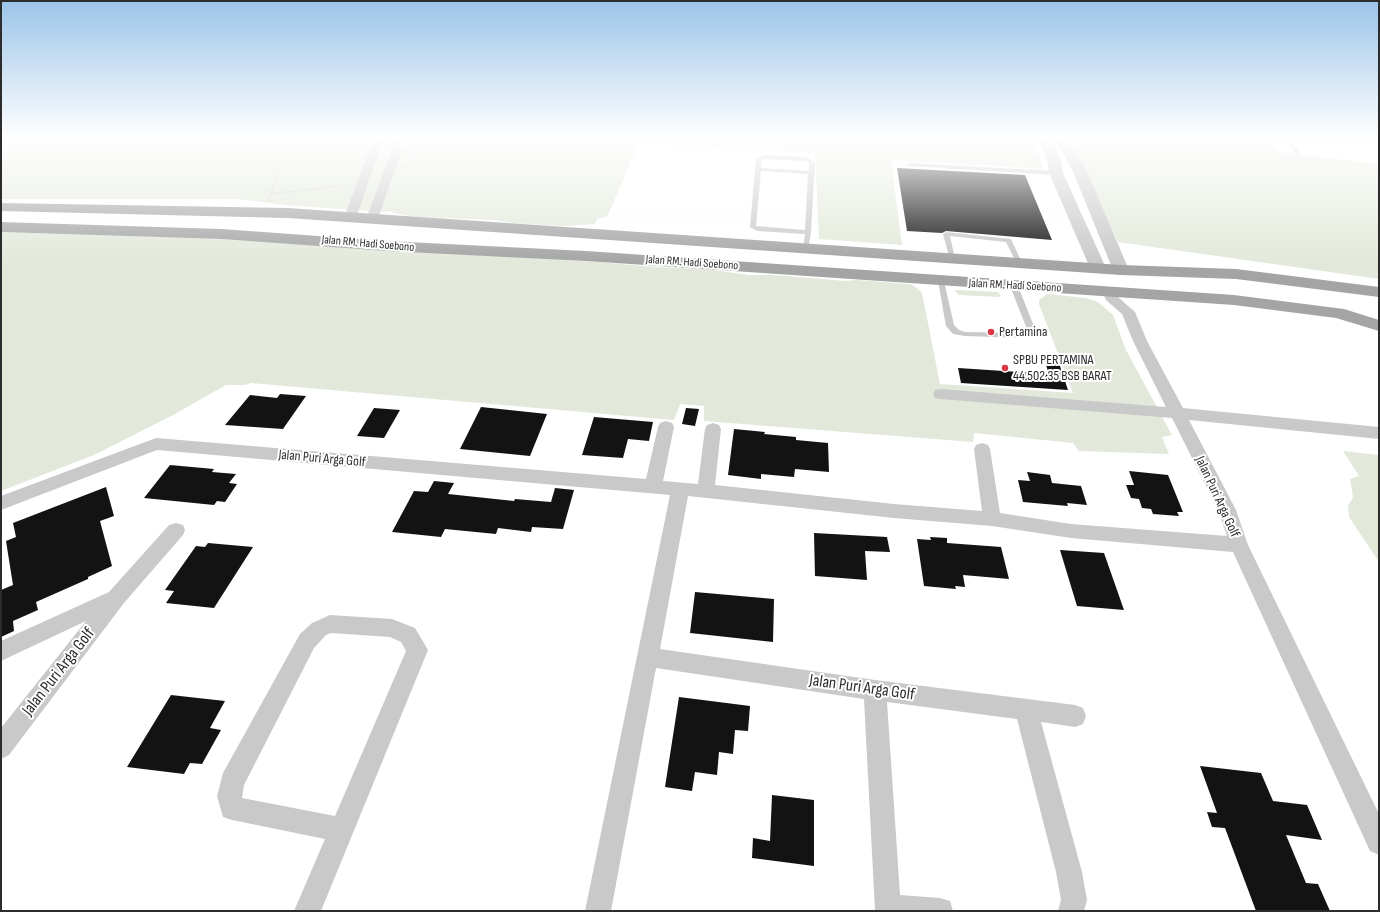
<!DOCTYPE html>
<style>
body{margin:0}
#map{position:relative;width:1380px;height:912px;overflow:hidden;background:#fff;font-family:"Sofia Sans Condensed",sans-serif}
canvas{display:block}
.frame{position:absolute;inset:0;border:2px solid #2c2c2c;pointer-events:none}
</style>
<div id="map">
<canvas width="1380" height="912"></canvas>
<div class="frame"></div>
</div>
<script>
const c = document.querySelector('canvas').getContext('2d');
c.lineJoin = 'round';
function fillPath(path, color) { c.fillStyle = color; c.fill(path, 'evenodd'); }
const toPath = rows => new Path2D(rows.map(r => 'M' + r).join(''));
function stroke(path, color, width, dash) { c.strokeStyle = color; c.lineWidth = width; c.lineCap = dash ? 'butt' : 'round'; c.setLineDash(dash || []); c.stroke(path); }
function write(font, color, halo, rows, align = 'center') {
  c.font = font + ' "Sofia Sans Condensed",sans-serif'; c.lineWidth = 4; c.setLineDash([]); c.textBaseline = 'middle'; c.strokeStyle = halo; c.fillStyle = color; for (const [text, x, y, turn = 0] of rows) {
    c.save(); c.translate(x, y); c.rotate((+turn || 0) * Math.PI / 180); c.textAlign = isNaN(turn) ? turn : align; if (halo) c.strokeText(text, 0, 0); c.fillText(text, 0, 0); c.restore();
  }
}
const green = toPath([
 [1,137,1034,137,1043,169,891,160,902,245,819,239,815,153,638,144,609,213,606,217,597,219,595,224,565,226,513,223,494,220,419,217,393,213,392,211,382,212,284,205,239,199,1,199],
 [1067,137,1269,137,1280,152,1379,164,1379,279,1118,242],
 [1,232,224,239,598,262,656,267,706,269,749,275,775,275,845,281,857,280,910,284,917,288,922,293,940,384,1073,393,1039,304,1039,300,1047,294,1086,298,1098,302,1113,315,1126,350,1172,435,1162,437,1169,454,1079,451,1073,443,974,433,973,442,704,421,704,406,680,404,674,420,251,383,245,385,226,385,173,415,94,455,1,491],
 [957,290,998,292,1001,296,999,297,959,295,955,291],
 [1343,451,1379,455,1379,562,1349,517,1348,506,1353,497,1350,479,1359,476]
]);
const building = toPath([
 [897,168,1025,175,1052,240,946,231,942,233,907,231],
 [1044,359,1058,360,1068,390,961,383,958,368,1049,374],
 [280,394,306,396,283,429,225,425,250,395,277,398],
 [481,407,547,414,530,456,460,449],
 [374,408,400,410,384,438,357,436],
 [686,408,699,409,695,426,682,424],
 [594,417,653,422,649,441,628,439,623,458,582,455],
 [734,429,765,432,764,434,796,437,796,440,828,443,829,472,795,469,794,477,761,474,761,479,728,475],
 [170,465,214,469,212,472,236,474,229,483,237,484,225,502,217,501,214,505,144,498],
 [1129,471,1168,475,1183,512,1177,512,1179,516,1153,514,1151,509,1142,508,1139,499,1131,498,1126,485,1134,485],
 [1027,472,1050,475,1052,483,1081,486,1087,505,1067,503,1068,506,1023,502,1018,480,1030,481],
 [434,481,454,483,448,494,514,501,515,499,551,502,555,488,574,490,563,529,532,527,531,532,498,528,496,534,445,529,441,537,392,532,414,491,428,492],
 [106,487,114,516,100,521,112,566,88,577,88,579,36,602,38,610,13,621,14,631,1,637,1,590,13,585,6,541,16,537,13,523],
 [814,533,887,537,890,552,865,551,867,580,815,576],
 [930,537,947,538,947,543,1001,547,1009,579,963,575,965,587,955,586,956,589,924,586,917,539,931,540],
 [208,543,253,547,214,608,166,603,174,591,165,590,196,546,205,547],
 [1060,550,1104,553,1124,610,1077,606],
 [695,592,774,599,773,642,690,633],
 [171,695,225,701,210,728,221,730,202,764,190,763,184,774,127,767],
 [679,697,750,706,748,731,735,730,733,754,719,752,717,775,695,772,692,791,665,787],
 [1200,766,1261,773,1273,801,1307,805,1322,840,1286,835,1306,883,1318,884,1330,911,1256,911,1225,828,1212,827,1207,812,1217,813],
 [772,795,814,800,814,866,752,858,753,838,770,841]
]);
const path = toPath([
 [405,168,417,153],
 [270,194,347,185],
 [269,201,278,171,277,147,270,137]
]);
const service = toPath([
 [1284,137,1290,137,1300,153,1299,154,1295,154,1284,137],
 [764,155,806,157,815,162,811,232,808,250,806,251,803,249,805,234,757,231,750,227,756,158,764,155],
 [762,159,805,161,809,163,809,171,761,168,762,159],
 [761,171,808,174,805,230,756,226,761,171],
 [909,163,1056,171,1059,173,1056,175,907,166,906,165,909,163],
 [946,232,1011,239,1022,263,1019,265,1017,264,1006,242,950,236,955,259,954,260,950,260,943,234,946,232],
 [941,279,944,281,954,325,959,330,965,332,1027,333,1027,329,1010,286,1014,284,1018,286,1035,329,1035,334,1026,338,965,336,953,334,946,326,938,281,941,279]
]);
const minor = toPath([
 [374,137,384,137,356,218,354,220,350,222,346,220,344,218,374,137],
 [388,137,398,137,402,150,378,219,376,222,372,223,368,222,366,219,392,150,388,137],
 [1109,287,1114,288,1119,298,1135,312,1147,341,1183,408,1379,427,1379,439,1189,420,1236,510,1248,545,1379,814,1379,855,1370,851,1233,552,1071,538,992,526,894,518,688,496,660,649,875,680,1075,705,1083,708,1086,716,1083,724,1075,727,1041,722,1082,872,1087,900,1084,911,1058,911,1061,900,1056,872,1017,719,887,702,900,895,940,898,950,901,953,911,875,911,864,699,656,668,611,911,585,911,670,495,157,450,1,510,1,496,156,438,646,479,658,427,660,423,666,421,672,423,674,427,663,481,698,484,705,429,707,425,713,423,719,425,721,429,715,485,894,504,982,511,974,449,976,445,982,443,988,445,990,449,1000,513,1071,524,1227,536,1218,510,1172,418,941,399,935,398,933,394,935,390,941,389,1166,407,1133,341,1122,314,1106,300,1102,291,1104,288,1109,287],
 [176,523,183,525,185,530,183,535,124,603,9,755,1,759,1,728,86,621,1,661,1,641,109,592,169,525,176,523],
 [330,615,392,619,415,628,428,650,321,911,294,911,325,839,232,820,223,817,217,796,223,773,300,634,312,623,330,615],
 [331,633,390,637,401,642,406,651,335,816,242,798,244,785,314,648,326,635,331,633]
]);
const tertiary = toPath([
 [1038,137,1050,137,1061,160,1063,173,1106,268,1104,272,1098,273,1092,272,1090,268,1049,173,1047,160,1038,137],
 [1053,137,1065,137,1086,169,1129,270,1127,274,1121,275,1115,274,1113,270,1072,169,1053,137]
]);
const primary = toPath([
 [1,203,288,208,1121,265,1236,269,1379,287,1379,297,1236,279,1121,275,288,218,1,211,1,203],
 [1,222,222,229,387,241,586,251,1234,295,1344,309,1379,320,1379,331,1336,318,1234,305,586,261,387,251,222,239,1,232,1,222]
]);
const markers = [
 [991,332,4,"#d93943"],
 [1005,368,4,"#d93943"]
];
const farStreetnames = [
 ["Jalan RM. Hadi Soebono",368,244,5],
 ["Jalan RM. Hadi Soebono",692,263,4],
 ["Jalan RM. Hadi Soebono",1015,286,3]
];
const poiNames = [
 ["Pertamina",999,332],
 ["SPBU PERTAMINA",1013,360],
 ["44.502.35 BSB BARAT",1013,376]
];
const streetNames = [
 ["Jalan Puri Arga Golf",322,459,5],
 ["Jalan Puri Arga Golf",1217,497,65]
];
const nearStreetnames = [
 ["Jalan Puri Arga Golf",59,672,-52],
 ["Jalan Puri Arga Golf",862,688,8]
];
fillPath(green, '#e2e9da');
fillPath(building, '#131313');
stroke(path, '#c9c9c9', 1.5, [1.5, 1.5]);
fillPath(service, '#c9c9c9');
fillPath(minor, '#c9c9c9');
fillPath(tertiary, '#c9c9c9');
fillPath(primary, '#a4a4a4');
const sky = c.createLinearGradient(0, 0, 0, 264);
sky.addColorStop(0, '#9bc4e8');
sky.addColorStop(0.52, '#fff');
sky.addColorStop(1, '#ffffff00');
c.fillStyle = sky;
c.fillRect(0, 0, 1380, 264);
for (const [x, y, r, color] of markers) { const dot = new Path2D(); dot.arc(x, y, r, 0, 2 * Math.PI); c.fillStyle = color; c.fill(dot); stroke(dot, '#fff', 1.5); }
write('12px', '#2c2c2c', '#fff', farStreetnames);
write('14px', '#2c2c2c', '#fff', poiNames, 'left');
write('14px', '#2c2c2c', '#fff', streetNames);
write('17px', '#2c2c2c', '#fff', nearStreetnames);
</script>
